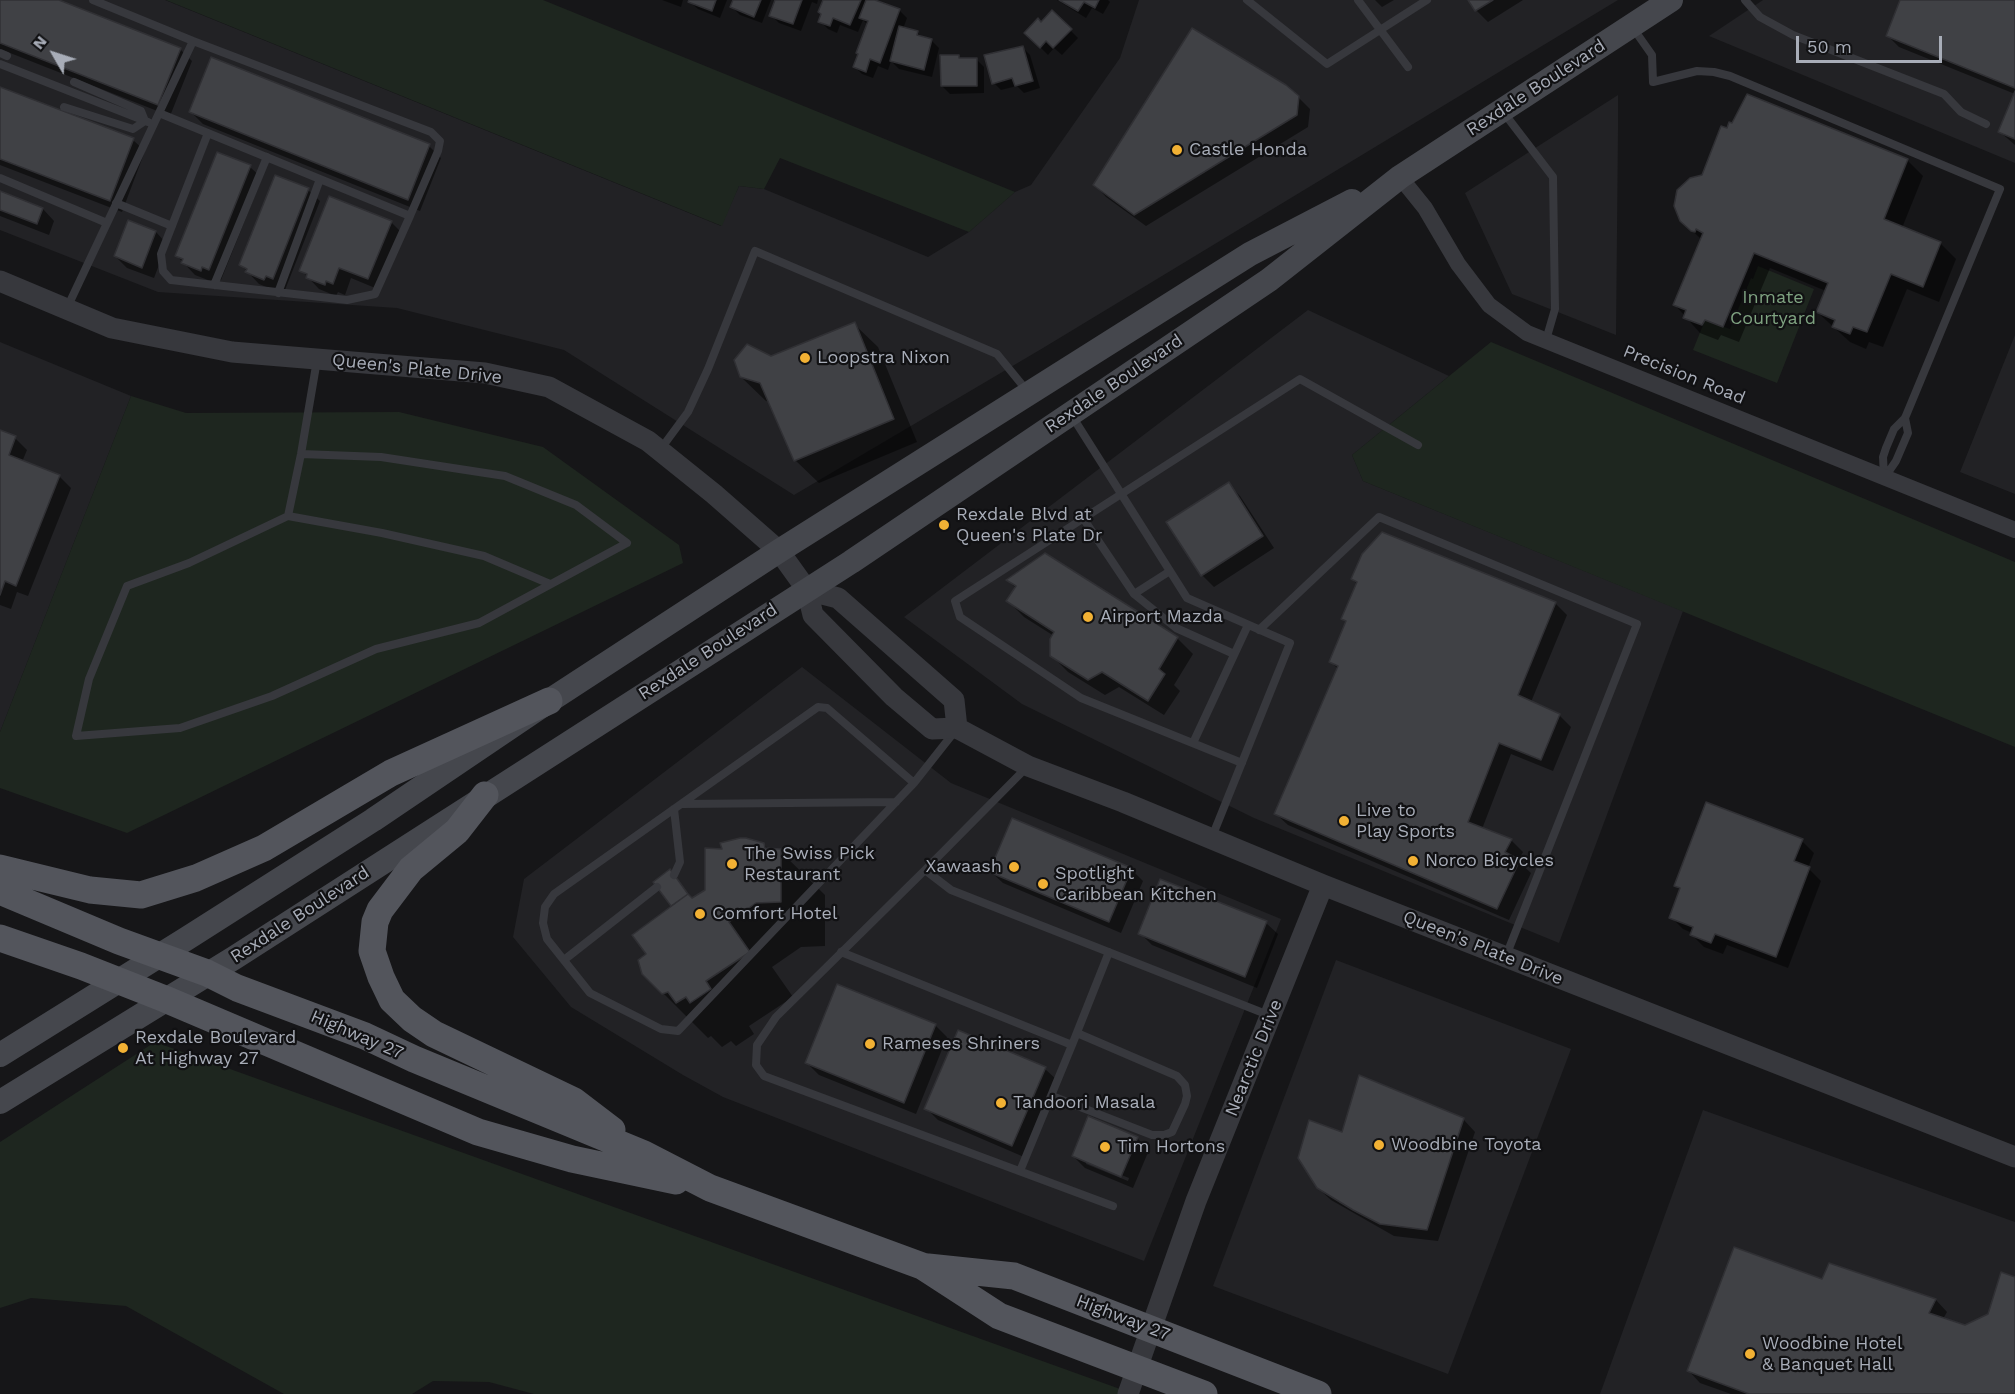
<!DOCTYPE html>
<style>
body{margin:0}
#map{position:relative;width:2015px;height:1394px;overflow:hidden;background:#161618;font-family:"Work Sans",sans-serif}
canvas{display:block}
.north{position:absolute;left:24px;top:24px;width:60px;height:60px;-webkit-text-stroke:4px #111113;paint-order:stroke;rotate:309deg;font-size:16px;font-weight:700;line-height:24px;text-align:center;color:#a8adb8}
.north::after{content:'';display:block;margin:auto;width:21px;height:27px;background:#a8adb8;clip-path:polygon(50% 0,100% 100%,50% 72%,0 100%)}
.scale{position:absolute;left:1796px;top:36px;width:146px;height:27px;box-sizing:border-box;border:3px solid #a8adb8;border-top:0;padding-left:8px;font-size:18px;line-height:21px;white-space:nowrap;color:#a8adb8;-webkit-text-stroke:4px #111113;paint-order:stroke}
</style>
<div id="map">
<canvas width="2015" height="1394"></canvas>
<div class="north">N</div>
<div class="scale">50 m</div>
</div>
<script>
const c = document.querySelector('canvas').getContext('2d');
c.lineJoin = 'round';
function fillPath(path, color) { c.fillStyle = color; c.fill(path, 'evenodd'); }
const toPath = rows => new Path2D(rows.map(r => 'M' + r).join(''));
function stroke(path, color, width, dash) { c.strokeStyle = color; c.lineWidth = width; c.lineCap = dash ? 'butt' : 'round'; c.setLineDash(dash || []); c.stroke(path); }
function write(font, color, halo, rows, align = 'center') {
  c.font = font + ' "Work Sans",sans-serif'; c.lineWidth = 4.5; c.setLineDash([]); c.textBaseline = 'middle'; c.strokeStyle = halo; c.fillStyle = color; for (const [text, x, y, turn = 0] of rows) {
    c.save(); c.translate(x, y); c.rotate((+turn || 0) * Math.PI / 180); c.textAlign = isNaN(turn) ? turn : align; if (halo) c.strokeText(text, 0, 0); c.fillText(text, 0, 0); c.restore();
  }
}
const built = toPath([
 [0,0,165,0,721,226,739,186,764,189,928,257,969,232,1015,192,1031,185,1120,58,1139,0,1618,0,1043,348,794,495,564,350,397,308,158,292,0,230],
 [1763,0,2015,0,2015,163,1709,36],
 [1618,95,1618,130,1616,335,1512,294,1465,193],
 [1308,310,1449,376,1352,455,1363,481,1683,611,1559,943,1254,818,1022,704,904,617],
 [2015,335,2015,494,1960,472],
 [0,342,131,396,0,732],
 [802,667,951,783,1281,919,1144,1261,723,1097,683,1075,571,1007,513,937,524,879],
 [1336,960,1571,1049,1448,1374,1213,1286],
 [1703,1110,2015,1222,2015,1394,1600,1394]
]);
const green = toPath([
 [166,0,543,0,1015,192,969,232,780,158,764,189,739,186,722,226],
 [1758,266,1814,289,1777,383,1693,350,1705,320,1730,329,1751,278,1753,279],
 [1491,342,2015,562,2015,747,1363,481,1352,455],
 [131,396,186,413,399,412,543,447,679,545,683,563,127,833,0,788,0,732],
 [155,1042,1134,1394,534,1394,489,1382,433,1381,412,1394,284,1394,126,1306,31,1298,0,1308,0,1142]
]);
const shadow = toPath([
 [0,0,55,0,180,49,192,61,170,116,0,49],
 [662,0,683,0,681,7],
 [691,0,727,0,720,18,698,9,690,2],
 [735,0,771,0,762,23,740,15,732,7],
 [777,0,818,0,817,4,812,2,801,31,779,23,771,15],
 [825,0,871,0,899,10,907,18,903,29,917,32,923,38,932,41,939,48,932,77,899,69,891,61,888,70,878,66,873,78,862,74,855,67,868,25,863,20,858,32,840,25,837,33,828,29,820,21],
 [1057,0,1108,0,1110,2,1103,14,1092,8,1086,18],
 [1375,0,1394,0,1382,7],
 [1470,0,1523,0,1488,22,1476,10],
 [1902,0,2015,0,2015,94,1899,47,1887,35],
 [1052,12,1078,38,1062,55,1054,48,1048,55,1026,33,1041,24],
 [1022,47,1030,55,1040,88,1024,93,1017,86,1001,90,994,83],
 [959,57,962,60,976,59,984,67,984,93,950,94,942,86],
 [0,89,133,140,145,151,122,212,0,165],
 [2015,95,2015,145,2000,132],
 [1298,97,1310,109,1308,127,1146,226,1106,197,1095,185],
 [191,112,429,146,441,158,420,211,203,124],
 [1907,160,1923,176,1902,228,1940,243,1956,259,1939,302,1907,289,1883,347,1869,342,1866,349,1850,342,1817,312,1826,291,1770,268,1739,342,1721,335,1718,340,1700,333,1675,305,1702,240,1681,220],
 [250,167,262,178,221,280,214,278,213,282,195,275,177,256],
 [308,190,320,201,285,290,276,291,259,284,241,265],
 [0,192,43,209,54,221,49,235,0,216],
 [129,222,156,232,167,244,154,278,127,268,115,256],
 [391,222,403,234,380,290,351,278,345,295,338,292,336,296,319,289,301,270],
 [854,324,878,347,917,442,819,483,795,460,770,402,766,401,741,377,771,358],
 [0,432,15,438,27,450,22,462,59,476,71,488,28,596,17,592,11,609,0,605],
 [1228,484,1240,496,1274,548,1214,587,1202,575],
 [1045,555,1177,638,1193,654,1174,685,1180,691,1164,715,1119,687,1105,695,1068,672,1051,655,1054,636,1024,617,1008,601,1016,588,1008,581],
 [1352,579,1555,603,1567,615,1531,702,1559,715,1571,727,1553,771,1511,754,1482,829,1511,840,1523,852,1518,861,1531,873,1509,920,1288,825,1276,814,1338,669,1331,662,1347,623,1342,619,1357,584],
 [1802,841,1814,853,1808,868,1821,881,1788,968,1727,945,1723,954,1704,947,1692,935,1692,933,1683,929,1671,917,1681,891,1676,886],
 [764,844,769,850,780,851,825,895,825,946,801,947,772,967,793,997,749,1026,754,1034,736,1046,731,1041,722,1047,711,1036,708,1038,647,977,649,955,673,907,655,882,673,874,692,900,706,891,724,850],
 [1131,869,1143,881,1121,933,1003,883,991,872],
 [1266,923,1278,934,1257,988,1152,945,1140,933],
 [935,1025,947,1037,916,1114,819,1075,807,1063],
 [1045,1069,1057,1080,1024,1157,938,1120,926,1108],
 [1360,1077,1464,1120,1475,1132,1438,1241,1394,1236,1331,1200,1318,1188,1343,1134],
 [1137,1138,1149,1150,1133,1188,1085,1168,1073,1156],
 [1086,1161,1129,1178,1128,1181,1086,1164],
 [1830,1265,1936,1300,1947,1312,1943,1319,1965,1327,1989,1315,2015,1279,2015,1394,1731,1394,1700,1383,1689,1371,1823,1281]
]);
const building = toPath([
 [0,0,59,0,181,48,158,105,0,43,0,0],
 [689,0,716,0,712,11,688,2,689,0],
 [733,0,761,0,754,17,730,7,733,0],
 [775,0,802,0,793,24,769,16,775,0],
 [823,0,861,0,850,25,833,18,830,26,818,22,821,14,818,12,823,0],
 [866,0,875,0,900,9,880,63,870,59,866,72,853,67,858,54,856,53,868,21,859,18,866,0],
 [1059,0,1099,0,1095,8,1084,2,1078,11,1059,0],
 [1468,0,1493,0,1475,11,1468,0],
 [1900,0,2015,0,2015,88,1886,36,1900,0],
 [1052,10,1072,29,1053,48,1046,41,1040,48,1024,33,1038,18,1041,22,1052,10],
 [899,26,918,31,917,35,932,39,924,70,890,61,899,26],
 [1192,28,1286,85,1299,96,1297,115,1134,215,1093,185,1192,28],
 [1023,46,1033,81,1015,86,1012,78,992,84,984,55,1023,46],
 [940,55,959,55,959,58,977,58,977,86,941,86,940,55],
 [211,57,430,144,408,200,189,112,211,57],
 [0,87,134,138,110,201,0,159,0,87],
 [2015,91,2015,139,1998,132,2015,91],
 [1747,94,1908,159,1884,219,1941,242,1923,287,1891,274,1867,332,1853,327,1850,334,1832,327,1835,320,1816,312,1828,283,1754,253,1723,327,1705,320,1702,325,1683,318,1686,310,1673,305,1703,233,1696,229,1695,232,1691,231,1680,221,1674,206,1677,190,1690,178,1702,175,1721,126,1727,128,1729,122,1732,123,1747,94],
 [217,152,251,165,209,270,202,267,201,271,181,263,183,259,175,256,217,152],
 [275,175,309,188,273,279,266,276,264,280,245,272,247,269,239,265,275,175],
 [0,191,43,208,37,224,0,210,0,191],
 [329,196,392,221,368,279,339,268,333,284,326,281,325,285,306,278,307,274,299,271,329,196],
 [128,220,156,231,142,268,114,256,128,220],
 [855,322,894,419,794,461,760,383,740,377,734,360,747,344,771,356,855,322],
 [0,430,16,436,9,455,60,475,16,586,5,581,0,595,0,430],
 [1229,482,1263,536,1201,576,1166,522,1229,482],
 [1382,532,1556,602,1518,695,1560,714,1541,760,1499,743,1468,822,1512,839,1505,852,1520,860,1497,909,1274,814,1338,666,1329,662,1346,621,1341,619,1357,582,1351,579,1362,554,1382,532],
 [1045,553,1178,637,1159,669,1165,674,1148,701,1102,672,1088,680,1050,656,1050,639,1054,632,1006,601,1016,586,1006,580,1045,553],
 [1706,802,1803,839,1794,861,1810,867,1776,957,1715,934,1711,943,1690,935,1693,927,1669,918,1680,888,1674,886,1706,802],
 [1012,818,1132,868,1109,922,989,872,1012,818],
 [740,838,746,838,764,843,765,848,781,849,781,902,756,903,729,922,750,952,706,981,711,989,690,1003,686,997,676,1003,668,992,662,994,642,974,638,960,646,954,632,935,688,894,692,898,705,890,705,848,722,849,720,843,740,838],
 [670,869,688,894,671,906,653,882,670,869],
 [1160,879,1267,921,1245,977,1138,934,1160,879],
 [837,984,936,1024,904,1103,805,1063,837,984],
 [958,1030,1046,1067,1012,1146,924,1109,958,1030],
 [1359,1075,1464,1118,1427,1230,1380,1224,1353,1210,1317,1188,1298,1158,1309,1120,1342,1132,1359,1075],
 [1088,1116,1138,1137,1121,1177,1072,1156,1088,1116],
 [1734,1247,1822,1279,1829,1263,1936,1299,1929,1313,1965,1325,1988,1314,2001,1272,2015,1277,2015,1394,1749,1394,1687,1371,1734,1247]
]);
const service = toPath([
 [1247,0,1327,64,1427,0],
 [1358,0,1408,67],
 [1745,0,1760,17,1793,35,1944,94,1961,112,1986,124],
 [1633,28,1652,55,1653,82,1697,71,1714,72,1730,76,2000,189,1905,418,1894,429,1886,448,1883,457,1884,477],
 [193,41,431,132,440,141,438,151,410,216],
 [0,53,7,56],
 [0,64,148,122],
 [64,107,133,129,145,121,141,111,74,82],
 [159,113,410,216,375,294,347,300,171,280,163,271,161,254,208,133],
 [1504,113,1553,177,1555,309,1546,340],
 [0,178,107,223],
 [116,203,172,226],
 [214,285,267,157],
 [278,293,320,179],
 [67,308,193,41,93,0],
 [1072,416,1187,598,1290,643,1212,837],
 [660,450,688,412,708,369,755,251,997,354,1028,392],
 [301,454,381,457,505,476,576,505,627,543,479,623,376,649,272,696,180,728,76,736,89,679,127,586,189,563,288,516,301,454,317,360],
 [1885,477,1896,461,1908,433,1905,418],
 [288,516,382,533,484,556,550,584],
 [1083,518,1134,594,1170,571],
 [1134,594,1176,628,1234,654],
 [1259,630,1379,517,1637,624,1506,956],
 [1193,743,1248,625],
 [1242,763,1081,698,960,617,955,601,1300,379,1418,445],
 [1027,767,925,870,951,890,1271,1016],
 [914,783,827,708,818,707,554,894,545,907,543,923,547,939,590,993,661,1029,678,1031,914,783,955,731],
 [682,804,896,802],
 [925,870,776,1017,757,1045,756,1065,764,1076,1113,1206],
 [674,875,680,862,674,809],
 [841,952,1072,1045,1109,952],
 [564,960,657,887],
 [1052,1096,1152,1135,1164,1135,1172,1132,1185,1104,1187,1096,1185,1085,1177,1076,1077,1033],
 [1020,1171,1072,1045]
]);
const minor = toPath([
 [1400,177,1425,208,1458,264,1489,305,1527,333,2015,530]
]);
const tertiary = toPath([
 [0,281,112,328,232,352,485,373,549,387,648,441,714,494,779,551,807,590,813,615,894,697,932,729,957,728,1028,766,1123,802,1323,885,2015,1157],
 [807,590,838,598,954,700,957,728],
 [1128,1394,1196,1201,1323,885]
]);
const secondary = toPath([
 [0,1055,186,939,373,820,549,701,779,551,1250,254,1352,201],
 [0,1102,234,958,851,562,1269,280,1400,177,1671,0]
]);
const primary = toPath([
 [485,795,457,831,411,869,380,910,375,922,372,951,381,977,392,1000,412,1019,434,1034,574,1101,612,1130],
 [0,868,90,890,141,895,196,878,264,848,391,773,549,701],
 [0,891,119,941,207,973,237,988,365,1036,414,1059,644,1154,710,1188,922,1266,999,1316,1204,1394],
 [0,938,81,966,165,999,478,1132,572,1159,676,1181],
 [928,1267,1014,1276,1318,1394]
]);
const markers = [
 [1177,150,6,"#f2b134"],
 [805,358,6,"#f2b134"],
 [944,525,6,"#f2b134"],
 [1088,617,6,"#f2b134"],
 [1344,821,6,"#f2b134"],
 [1413,861,6,"#f2b134"],
 [732,864,6,"#f2b134"],
 [1014,867,6,"#f2b134"],
 [1043,884,6,"#f2b134"],
 [700,914,6,"#f2b134"],
 [870,1044,6,"#f2b134"],
 [123,1048,6,"#f2b134"],
 [1001,1103,6,"#f2b134"],
 [1379,1145,6,"#f2b134"],
 [1105,1147,6,"#f2b134"],
 [1750,1354,6,"#f2b134"]
];
const streetNames = [
 ["Rexdale Boulevard",1536,88,-33],
 ["Queen's Plate Drive",417,369,6],
 ["Precision Road",1684,375,22],
 ["Rexdale Boulevard",1114,384,-34],
 ["Rexdale Boulevard",708,652,-33],
 ["Rexdale Boulevard",300,915,-33],
 ["Queen's Plate Drive",1483,948,22],
 ["Highway 27",357,1035,23],
 ["Nearctic Drive",1254,1058,-68],
 ["Highway 27",1123,1318,21]
];
const poiNames = [
 ["Castle Honda",1189,150],
 ["Loopstra Nixon",817,358],
 ["Rexdale Blvd at",956,515],
 ["Queen's Plate Dr",956,536],
 ["Airport Mazda",1100,617],
 ["Live to",1356,811],
 ["Play Sports",1356,832],
 ["The Swiss Pick",744,854],
 ["Restaurant",744,875],
 ["Norco Bicycles",1425,861],
 ["Xawaash",1002,867,"right"],
 ["Spotlight",1055,874],
 ["Caribbean Kitchen",1055,895],
 ["Comfort Hotel",712,914],
 ["Rexdale Boulevard",135,1038],
 ["At Highway 27",135,1059],
 ["Rameses Shriners",882,1044],
 ["Tandoori Masala",1013,1103],
 ["Woodbine Toyota",1391,1145],
 ["Tim Hortons",1117,1147],
 ["Woodbine Hotel",1762,1344],
 ["& Banquet Hall",1762,1365]
];
const parkNames = [
 ["Inmate",1773,298],
 ["Courtyard",1773,319]
];
fillPath(built, '#222225');
fillPath(green, '#1e261f');
fillPath(shadow, '#0007');
fillPath(building, '#404145');
stroke(building, '#303034', 1.5);
stroke(service, '#37383d', 8);
stroke(minor, '#37383d', 16);
stroke(tertiary, '#37383d', 21);
stroke(secondary, '#45474d', 24);
stroke(primary, '#53555c', 27);
for (const [x, y, r, color] of markers) { const dot = new Path2D(); dot.arc(x, y, r, 0, 2 * Math.PI); c.fillStyle = color; c.fill(dot); stroke(dot, '#111113', 2); }
write('18px', '#a8adb8', '#111113', streetNames);
write('18px', '#a8adb8', '#111113', poiNames, 'left');
write('18px', '#7fa381', '#111113', parkNames);
</script>
